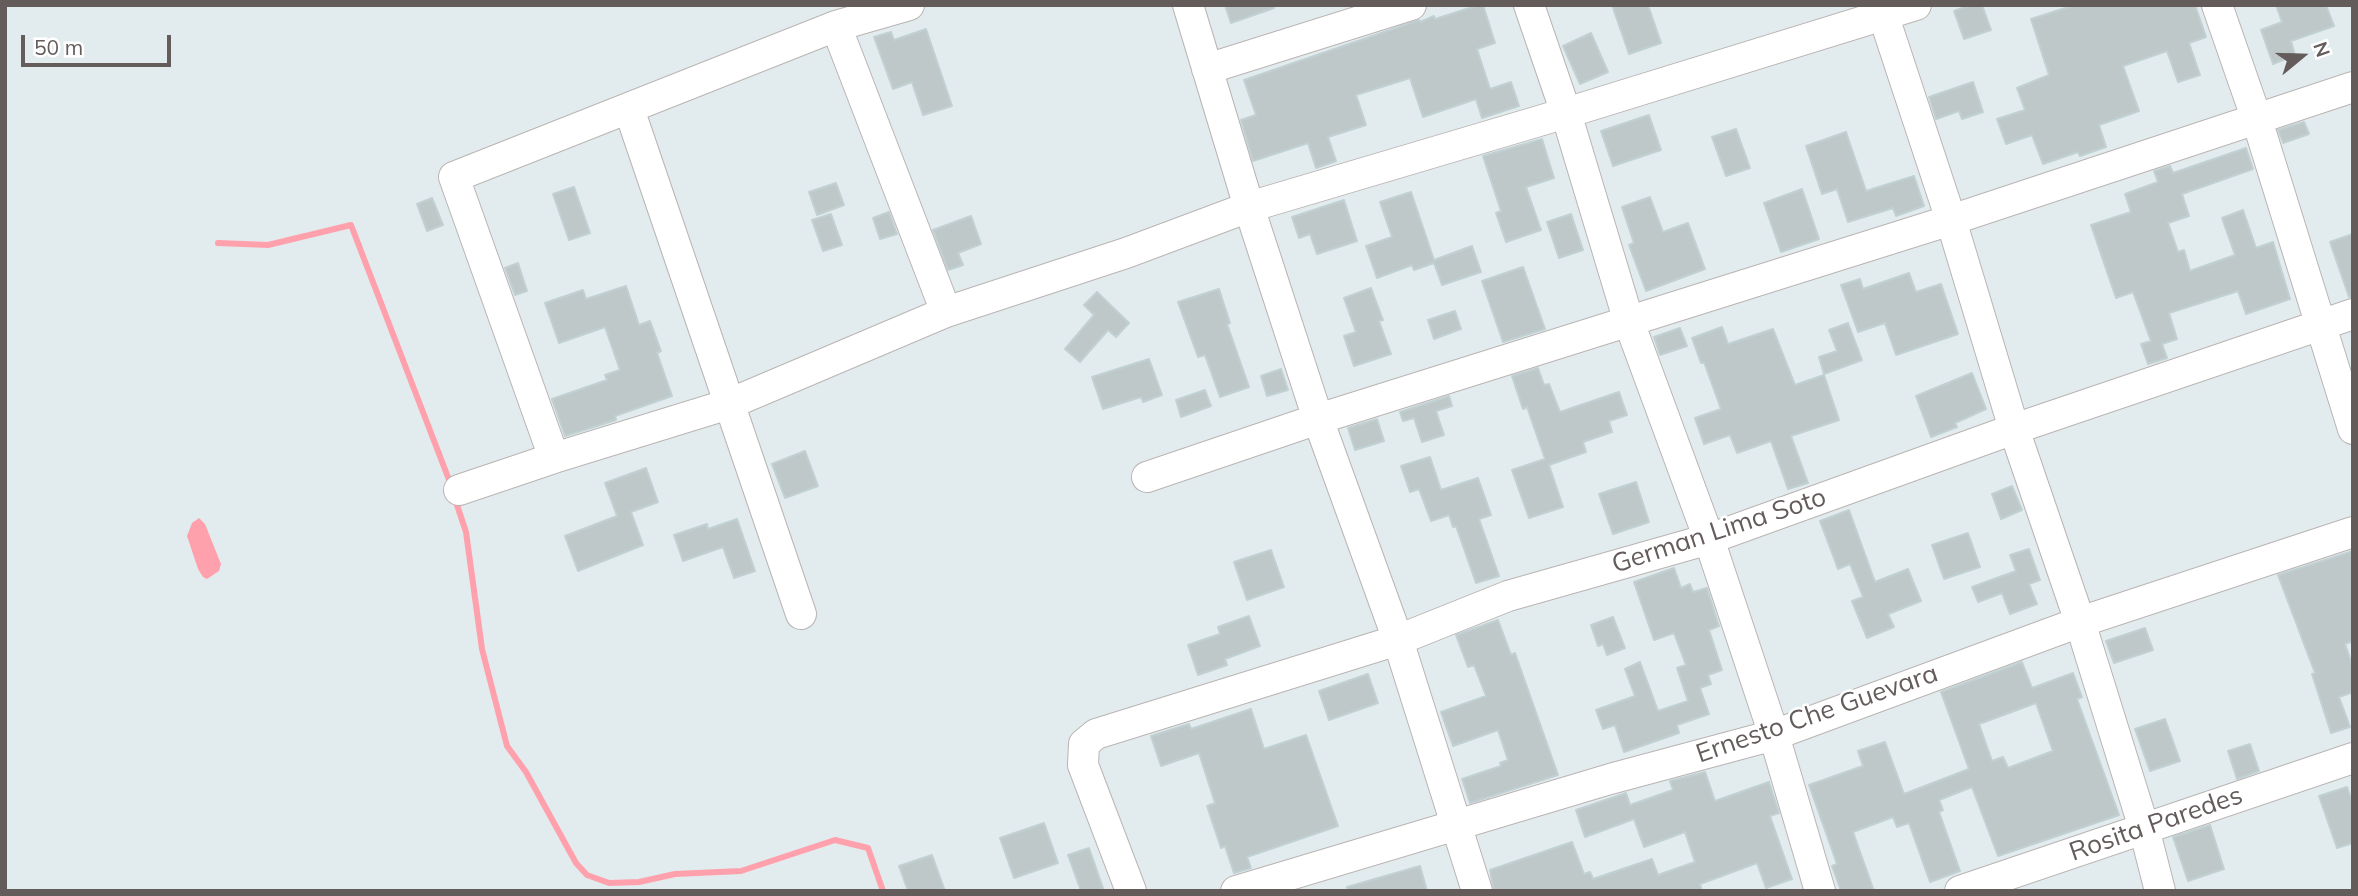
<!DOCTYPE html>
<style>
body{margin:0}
#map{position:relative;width:2358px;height:896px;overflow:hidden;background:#e2ecee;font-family:Mulish,sans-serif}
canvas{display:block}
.frame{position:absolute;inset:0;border:7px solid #645b5b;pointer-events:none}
.north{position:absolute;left:2267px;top:21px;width:70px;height:70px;-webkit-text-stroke:5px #fff;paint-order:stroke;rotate:71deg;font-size:19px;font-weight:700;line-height:28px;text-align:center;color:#645b5b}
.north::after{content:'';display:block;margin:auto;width:24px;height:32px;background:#645b5b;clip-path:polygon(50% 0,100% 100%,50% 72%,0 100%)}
.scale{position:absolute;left:21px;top:35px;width:150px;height:32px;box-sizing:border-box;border:4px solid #645b5b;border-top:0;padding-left:9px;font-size:21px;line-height:24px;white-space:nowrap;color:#645b5b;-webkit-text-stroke:5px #fff;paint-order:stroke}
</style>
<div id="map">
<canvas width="2358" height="896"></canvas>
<div class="frame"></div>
<div class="north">N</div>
<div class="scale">50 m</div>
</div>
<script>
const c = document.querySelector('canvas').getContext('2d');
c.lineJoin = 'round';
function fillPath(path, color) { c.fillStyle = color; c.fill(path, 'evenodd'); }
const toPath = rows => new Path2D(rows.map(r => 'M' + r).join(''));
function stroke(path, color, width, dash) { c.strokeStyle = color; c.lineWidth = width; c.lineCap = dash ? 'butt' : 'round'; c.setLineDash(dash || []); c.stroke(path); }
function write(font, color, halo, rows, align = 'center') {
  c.font = font + ' Mulish,sans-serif'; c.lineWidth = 5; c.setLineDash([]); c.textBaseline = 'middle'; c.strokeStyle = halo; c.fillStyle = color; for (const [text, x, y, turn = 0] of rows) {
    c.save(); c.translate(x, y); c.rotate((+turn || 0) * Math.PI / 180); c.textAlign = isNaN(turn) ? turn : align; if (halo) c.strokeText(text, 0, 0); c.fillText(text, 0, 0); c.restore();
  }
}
const water = toPath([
 [199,518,205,524,221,564,219,571,207,579,203,577,198,569,187,536,192,523]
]);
const stream = toPath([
 [218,243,268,245,351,225,451,485],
 [455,499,466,532,482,649,507,746,526,772,576,863,587,875,609,883,639,882,675,874,741,871,835,840,868,848,883,891]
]);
const building = toPath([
 [1225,5,1274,5,1274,8,1231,23,1225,5],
 [1479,5,1483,5,1495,43,1477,49,1490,89,1511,82,1519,106,1482,118,1476,99,1423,117,1410,78,1356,95,1366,125,1328,137,1336,161,1316,168,1308,143,1253,161,1241,120,1256,115,1244,80,1419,20,1420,22,1434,16,1435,19,1479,5],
 [1612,5,1648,5,1661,43,1629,54,1612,5],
 [1971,5,1982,5,1991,30,1964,39,1954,11,1971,5],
 [2075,5,2195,5,2206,37,2189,43,2200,75,2178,82,2167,51,2123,66,2139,111,2099,125,2106,147,2080,156,2078,152,2043,164,2032,135,2006,144,1997,119,2025,110,2017,88,2049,75,2031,19,2075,5],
 [2276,5,2326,5,2334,26,2291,41,2295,55,2273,64,2261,30,2282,22,2276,5],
 [926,29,952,106,923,115,912,82,893,89,874,37,891,32,894,40,926,29],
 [1591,33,1608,72,1580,84,1563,46,1591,33],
 [1973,82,1983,112,1962,119,1959,111,1936,119,1929,97,1973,82],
 [1649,115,1661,150,1613,166,1601,131,1649,115],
 [2304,122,2309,134,2283,143,2278,130,2304,122],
 [1736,129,1750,168,1726,176,1712,137,1736,129],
 [1846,132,1866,191,1914,176,1924,206,1896,216,1893,208,1848,222,1837,189,1822,194,1806,146,1846,132],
 [1542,139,1554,178,1526,187,1541,230,1506,242,1496,213,1501,211,1483,156,1542,139],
 [2246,148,2253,169,2182,194,2189,216,2168,223,2178,252,2184,250,2190,271,2235,255,2222,218,2243,210,2256,248,2273,242,2290,299,2246,314,2238,291,2169,313,2177,339,2162,344,2167,358,2148,364,2141,344,2151,341,2133,292,2116,298,2091,225,2131,212,2125,194,2158,182,2154,171,2170,166,2173,173,2246,148],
 [836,183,844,205,817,215,809,192,836,183],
 [574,187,590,233,569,240,553,194,574,187],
 [1802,189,1819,239,1781,252,1764,203,1802,189],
 [1411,192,1434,260,1472,246,1481,272,1442,285,1434,263,1414,270,1412,265,1377,278,1366,246,1392,237,1380,202,1411,192],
 [1650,197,1663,232,1688,223,1705,269,1646,291,1629,245,1634,243,1622,207,1650,197],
 [432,198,443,225,427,231,417,204,432,198],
 [1344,200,1357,241,1317,254,1310,234,1299,238,1292,217,1344,200],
 [889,212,897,234,880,239,873,218,889,212],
 [831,214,842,245,823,251,812,220,831,214],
 [1571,214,1583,250,1559,258,1547,222,1571,214],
 [971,216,981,244,958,253,963,265,948,270,933,230,971,216],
 [2353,234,2353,297,2349,297,2330,242,2353,234],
 [518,263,527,291,515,295,505,268,518,263],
 [1523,267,1545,329,1503,342,1482,281,1523,267],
 [1909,273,1916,292,1941,284,1958,334,1896,355,1885,323,1858,332,1841,285,1860,279,1863,289,1909,273],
 [626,286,639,325,650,321,661,351,657,353,672,396,615,416,616,420,565,436,552,399,607,380,605,375,620,370,605,327,559,343,545,303,583,290,586,299,626,286],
 [1371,288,1383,320,1379,321,1391,354,1354,366,1344,336,1356,332,1344,298,1371,288],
 [1219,289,1230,323,1227,324,1249,387,1220,397,1205,355,1198,357,1178,302,1219,289],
 [1097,292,1129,323,1116,337,1108,330,1080,362,1065,349,1094,315,1084,305,1097,292],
 [1455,311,1461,329,1434,339,1428,320,1455,311],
 [1848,323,1862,360,1824,374,1819,357,1837,351,1829,330,1848,323],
 [1722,327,1728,344,1773,329,1795,385,1824,375,1839,420,1791,436,1808,483,1788,489,1771,441,1737,453,1730,435,1704,444,1695,418,1721,409,1704,362,1701,363,1692,338,1722,327],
 [1680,328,1687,346,1660,355,1654,337,1680,328],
 [1149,359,1162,395,1143,402,1141,397,1103,409,1092,377,1149,359],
 [1538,368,1544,385,1549,384,1560,412,1619,392,1627,415,1609,421,1612,432,1583,442,1586,452,1549,465,1563,507,1529,518,1512,470,1545,459,1527,407,1523,409,1512,376,1538,368],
 [1281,369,1288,390,1267,396,1261,376,1281,369],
 [1972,373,1986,409,1955,423,1957,427,1931,437,1916,396,1972,373],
 [1205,390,1211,406,1181,417,1176,400,1205,390],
 [1449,396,1452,406,1436,411,1444,435,1422,442,1414,418,1403,421,1400,412,1449,396],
 [1377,419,1384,441,1355,450,1348,428,1377,419],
 [805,451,818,486,785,498,772,464,805,451],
 [1430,457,1441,490,1478,478,1491,515,1479,519,1499,576,1476,583,1456,526,1453,527,1449,515,1431,521,1419,489,1410,492,1401,466,1430,457],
 [646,468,658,502,631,512,643,545,578,571,565,536,617,516,605,483,646,468],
 [1636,482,1649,522,1613,534,1599,494,1636,482],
 [2012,486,2022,510,2001,519,1992,494,2012,486],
 [1849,510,1875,582,1908,569,1921,601,1888,614,1894,627,1867,638,1852,601,1863,597,1850,564,1838,569,1820,521,1849,510],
 [737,519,755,571,734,578,723,547,683,561,674,535,707,524,708,529,737,519],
 [1968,533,1980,567,1944,579,1932,545,1968,533],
 [2029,549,2040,580,2029,584,2037,604,2010,614,2002,593,1978,602,1972,587,2016,571,2010,555,2029,549],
 [1271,550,1284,587,1247,600,1234,562,1271,550],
 [2353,551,2353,641,2345,644,2353,667,2353,692,2339,697,2350,727,2331,733,2312,674,2315,673,2278,575,2353,551],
 [1674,568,1681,588,1690,584,1693,592,1707,588,1719,626,1709,630,1722,670,1708,675,1711,684,1700,688,1709,714,1677,725,1679,733,1624,752,1615,725,1603,729,1596,710,1635,696,1625,669,1640,662,1658,711,1688,701,1677,668,1686,665,1674,633,1654,640,1634,582,1674,568],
 [1249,616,1260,646,1225,659,1227,665,1198,675,1188,645,1220,634,1218,627,1249,616],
 [1613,617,1625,648,1607,655,1603,644,1598,646,1591,625,1613,617],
 [1498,620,1511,655,1515,653,1558,775,1470,803,1462,779,1501,766,1500,763,1508,760,1498,730,1453,746,1441,712,1486,696,1474,665,1468,667,1456,635,1498,620],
 [2145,628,2153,650,2114,663,2106,641,2145,628],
 [2022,662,2032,688,2073,673,2082,697,2077,699,2119,815,1998,856,1972,787,1939,800,1943,810,1939,812,1960,871,1930,882,1909,823,1897,827,1893,817,1853,832,1874,891,1841,891,1832,866,1837,864,1809,785,1863,766,1858,751,1885,742,1904,794,1969,769,1941,692,2022,662],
 [2036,703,2053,751,2008,768,2003,757,1992,761,1979,724,2036,703],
 [1368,674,1378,703,1329,720,1319,691,1368,674],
 [1251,709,1264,749,1306,735,1338,826,1247,857,1251,868,1234,873,1225,846,1221,848,1207,806,1215,803,1199,753,1161,766,1151,736,1189,724,1191,729,1251,709],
 [2165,719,2180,761,2150,771,2135,729,2165,719],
 [2250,744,2259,771,2237,779,2228,751,2250,744],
 [1705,772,1715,801,1769,782,1779,813,1770,816,1792,879,1766,888,1757,863,1700,884,1702,891,1494,891,1490,870,1572,842,1584,874,1590,872,1593,879,1652,859,1658,875,1695,862,1685,832,1644,847,1634,819,1585,837,1576,810,1626,793,1630,805,1673,790,1670,781,1705,772],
 [2347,787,2353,804,2353,843,2337,848,2319,796,2347,787],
 [1044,823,1058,863,1014,878,1000,838,1044,823],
 [2210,825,2224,869,2188,881,2173,837,2210,825],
 [1089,848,1104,891,1081,891,1068,855,1089,848],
 [932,855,945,891,908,891,899,866,932,855],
 [1420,866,1427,891,1348,891,1347,887,1420,866]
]);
const minor = toPath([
 [1188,5,1249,207,1318,419,1398,640,1477,891],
 [1529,5,1566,113,1629,322,1709,539,1774,735,1820,891],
 [1880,5,1951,220,2014,429,2080,622,2144,828,2160,891],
 [2217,5,2257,120,2353,429],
 [836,26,946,312],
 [1207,69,1411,5],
 [629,109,801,614],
 [554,458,454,177,836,26,909,5],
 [1147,477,1318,419,1951,220,2353,87],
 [459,490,554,458,729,404,946,312,1126,253,1249,207,1566,113,1916,5],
 [1131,891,1083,765,1084,744,1096,734,1398,640,1508,596,1709,539,2014,429,2353,314],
 [1236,891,1610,779,1774,735,2080,622,2353,532],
 [1960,891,2353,758]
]);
const streetNames = [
 ["German Lima Soto",1719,531,-18],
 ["Ernesto Che Guevara",1817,714,-19],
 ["Rosita Paredes",2156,824,-19]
];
fillPath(water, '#ffa1ad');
stroke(stream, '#ffa1ad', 6);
fillPath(building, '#bfc8c9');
stroke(building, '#c1d1d3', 2);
stroke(minor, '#bab4b3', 32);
stroke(minor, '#fff', 30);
write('26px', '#645b5b', '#fff', streetNames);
</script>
